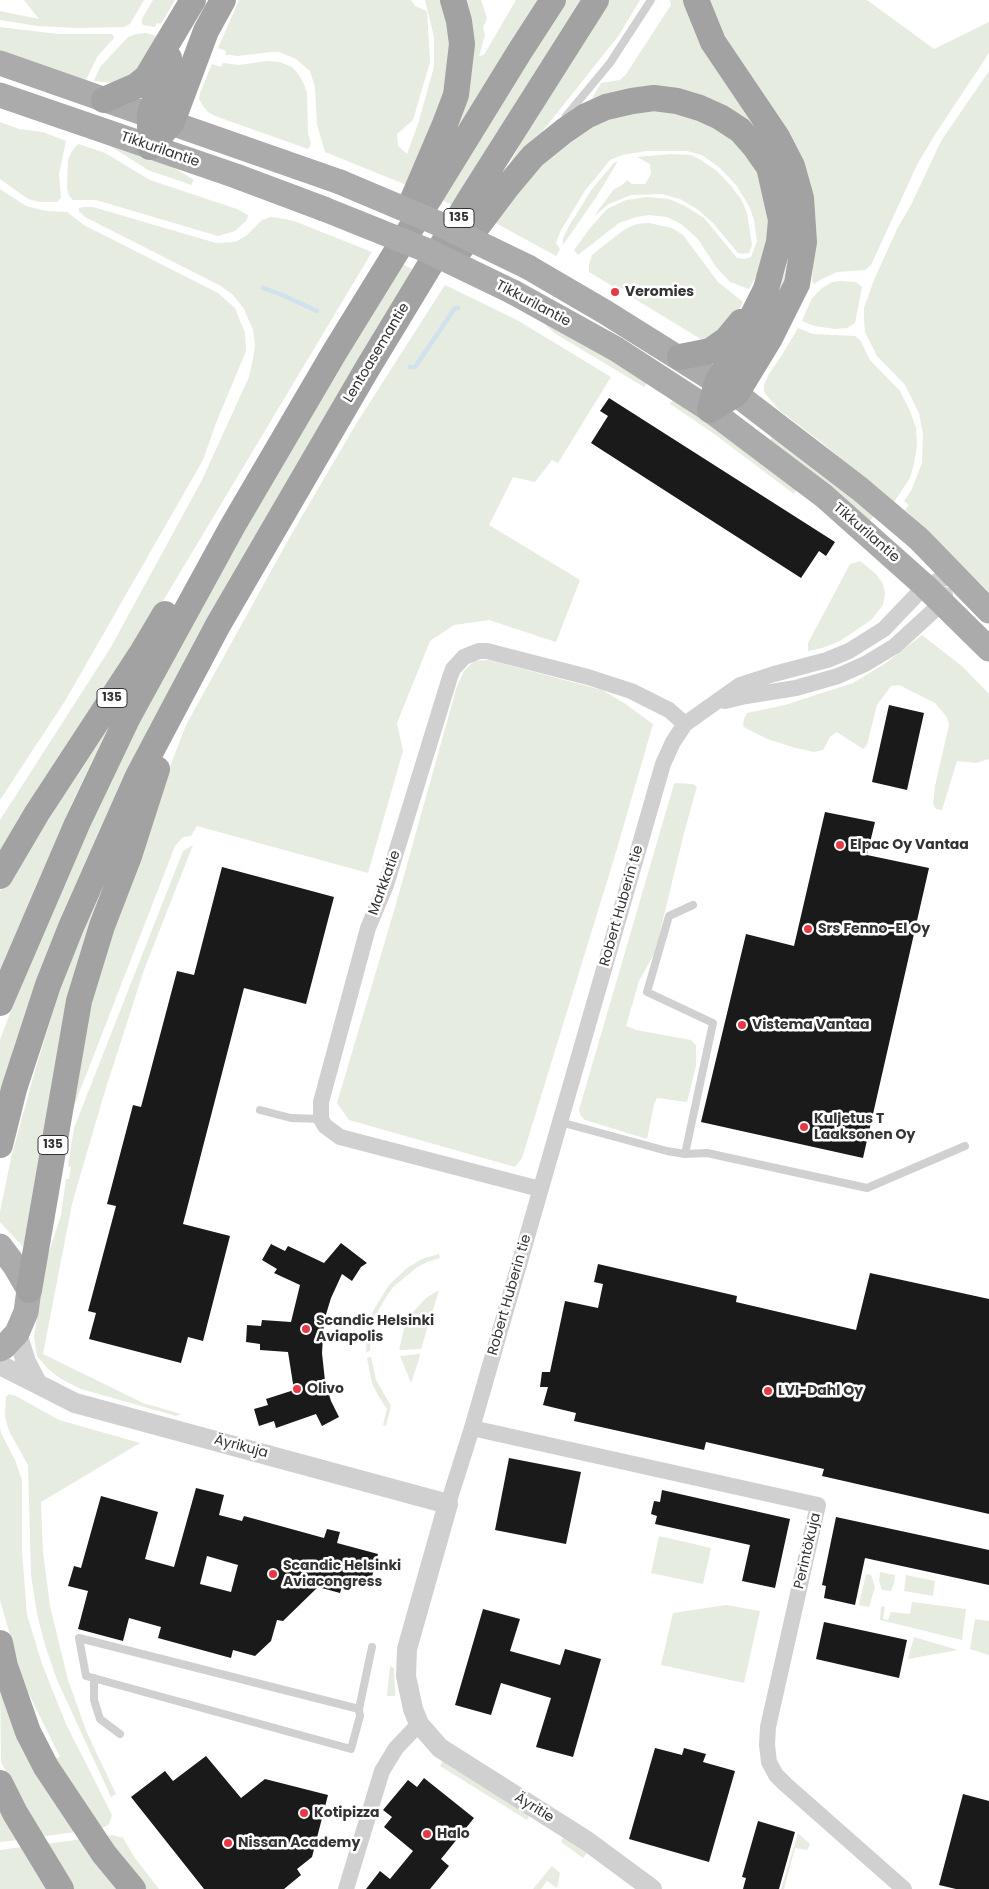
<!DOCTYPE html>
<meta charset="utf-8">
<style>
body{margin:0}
canvas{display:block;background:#fff}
</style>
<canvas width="989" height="1889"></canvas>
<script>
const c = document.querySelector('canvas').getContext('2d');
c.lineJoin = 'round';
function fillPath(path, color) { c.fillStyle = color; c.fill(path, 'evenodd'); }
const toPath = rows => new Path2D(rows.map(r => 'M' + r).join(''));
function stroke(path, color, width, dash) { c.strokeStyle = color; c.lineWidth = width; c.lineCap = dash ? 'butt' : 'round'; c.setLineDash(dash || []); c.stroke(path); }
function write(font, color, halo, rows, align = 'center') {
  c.font = font + ' Poppins,sans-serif'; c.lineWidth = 5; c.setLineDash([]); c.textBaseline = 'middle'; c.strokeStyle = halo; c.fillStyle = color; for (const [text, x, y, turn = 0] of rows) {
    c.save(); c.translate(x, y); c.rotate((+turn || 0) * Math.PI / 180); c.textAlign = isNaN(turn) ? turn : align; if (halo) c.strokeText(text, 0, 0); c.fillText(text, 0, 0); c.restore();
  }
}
const green = toPath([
 [24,0,144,0,130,24,124,27,78,28,38,26,0,20,0,11,39,19],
 [153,0,175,0,161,24,157,23,155,27,143,25,142,23,142,19],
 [239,0,411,0,415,6,427,11,430,62,413,120,397,134,398,146,407,154,418,124,434,67,434,37,425,0,443,0,451,28,446,96,409,186,325,152,317,124,315,87,310,71,296,59,279,52,271,52,238,56,230,55,225,55,226,51,218,48],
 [460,0,481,0,487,18,483,28,485,35,479,56,484,55,516,0,539,0,454,136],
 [566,0,584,0,454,206,440,199],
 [609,0,640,0,619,35,507,176,508,167,531,124],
 [670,0,689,0,704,43,727,78,776,147,788,171,795,191,799,215,799,235,794,271,780,306,772,303,785,272,791,243,790,217,787,192,776,167,763,145,741,122,715,105,689,94,660,91,633,92,595,102,591,100,601,83,620,80,626,74,671,5],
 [706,0,867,0,934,49,989,22,989,53,934,136,917,165,871,265,865,270,837,272,822,279,814,284,812,280,816,227,747,80],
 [0,27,58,34,111,34,113,35,114,38,97,57,86,80,0,52],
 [146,33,157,36,138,71,114,83,94,81,100,67,128,37,136,34],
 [267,61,280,62,292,67,299,75,304,84,307,93,308,134,311,144,308,149,215,116,208,112,203,106,199,99,200,93,212,64,221,67,223,63,239,65],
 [989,71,989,592,905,510,909,505,904,501,911,491,922,463,923,435,919,413,905,385,877,356,865,332,864,318,864,308,874,280,897,229,912,203,941,141],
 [658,106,722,127,760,169,769,200,768,233,762,265,749,289,730,282,716,267,698,239,681,224,667,217,649,215,636,217,619,223,578,255,574,250,590,228,607,209,626,200,646,197,669,199,685,206,704,218,737,258,744,259,751,257,757,241,754,220,750,208,737,186,720,168,702,155,687,151,646,151,622,155,610,160,584,192,560,232,556,243,560,249,556,256,492,221,541,159,584,125],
 [0,122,19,129,43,132,66,141,59,174,61,198,57,202,40,202,28,199,0,179],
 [78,144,105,153,150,180,237,209,248,215,247,220,235,231,218,236,96,200,73,200,69,196,67,188,68,160,72,151],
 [107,144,166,163,194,180,191,185,148,170],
 [671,154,691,155,701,160,717,171,732,187,742,201,747,213,752,245,749,253,742,254,738,253,713,223,697,209,680,199,662,194,631,195,609,204,594,216,614,189,621,186,627,180,632,184,645,184,651,174,650,164,637,157],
 [618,161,597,196,563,245,563,238,569,226,592,189,614,163],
 [0,189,26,206,46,211,67,212,84,225,218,293,235,308,245,333,246,351,216,423,203,460,65,701,0,800],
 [83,207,93,207,216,243,235,242,246,236,262,220,271,217,284,219,294,221,372,252,124,666,0,858,0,820,111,647,202,480,249,377,253,359,255,345,253,330,244,309,233,295,221,286,85,217,79,211,79,208],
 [649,223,672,228,683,235,718,282,743,302,731,323,704,341,625,293,626,291,615,285,614,287,589,272,589,265,592,255,598,250,625,229,637,224],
 [400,263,414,270,47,958,15,1043,0,1098,0,1040,45,919,74,852,185,630],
 [840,281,856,282,862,287,855,323,847,328,835,329,815,326,802,321,812,298,822,288,832,282],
 [445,285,517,320,611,377,558,463,552,460,535,482,513,477,489,525,580,580,556,642,489,620,454,625,430,641,397,723,403,751,368,873,197,826,191,836,183,837,175,846,67,1124,79,1043,128,876,186,725,291,535,356,424],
 [548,321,649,381,644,387,556,334,545,325],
 [798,328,813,334,855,336,860,340,870,360,900,391,910,411,916,428,917,445,914,464,910,478,894,502,821,442,779,410,764,392,764,385,769,374,782,355],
 [674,398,798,488,794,494,713,433,670,404],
 [776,433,876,513,870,521,769,441],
 [860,561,876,574,883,584,885,594,883,605,871,620,840,641,822,648,808,651,808,643,842,579,850,564],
 [922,635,963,667,989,694,989,759,976,763,957,761,942,810,936,809,933,804,935,786,949,725,947,717,935,703,899,685,891,686,877,705,867,745,863,749,837,732,830,737,823,750,814,752,796,748,770,740,747,729,743,726,744,719,747,713,785,705,853,683,886,663],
 [489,660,602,690,624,703,653,724,616,852,522,1158,515,1167,349,1120,337,1103,396,904,457,686,464,671,474,661],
 [123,698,73,801,0,970,0,891,23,850],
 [676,783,693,784,697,787,696,790,684,833,658,940,654,954,639,981,626,1026,636,1030,691,1040,696,1045,696,1066,687,1102,657,1098,654,1104,647,1139,585,1120,581,1116,579,1110,674,784],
 [193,845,144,970,104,1094,72,1204,43,1354,143,1403,181,1414,176,1416,81,1389,61,1379,48,1369,37,1356,34,1336,47,1258,61,1215,66,1179,69,1179,71,1167,68,1166,74,1128,183,851],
 [103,888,23,1247,0,1222,0,1212,11,1158,36,1067,59,993,90,911],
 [439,1254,440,1258,427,1262,416,1268,392,1288,379,1309,371,1335,370,1351,366,1352,367,1334,373,1311,389,1285,407,1268,422,1259],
 [439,1290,421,1349,399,1350,404,1329,413,1312,426,1298],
 [420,1354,419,1359,411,1383,400,1356],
 [371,1357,376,1380,391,1406,386,1426,383,1425,387,1409,379,1397,372,1383,367,1358],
 [9,1394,16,1396,59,1420,140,1443,41,1502,43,1552,50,1606,68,1680,87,1733,116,1794,111,1797,57,1680,45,1645,37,1614,31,1575,28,1465,9,1431,5,1417,6,1397],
 [0,1426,1,1433,15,1460,22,1480,22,1552,27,1615,42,1664,66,1724,112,1815,109,1824,103,1828,39,1837,1,1762,0,1684,31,1765,60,1757,24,1684,0,1600],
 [659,1536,711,1548,703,1584,651,1573],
 [880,1572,895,1575,894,1583,891,1591,882,1590,879,1581],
 [866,1574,871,1575,875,1587,869,1607,859,1605],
 [906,1575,935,1581,933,1596,904,1591],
 [912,1602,966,1609,962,1640,880,1620,881,1606,885,1607,883,1619,888,1620,891,1612,910,1614],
 [726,1605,760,1611,744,1683,661,1665,673,1613],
 [975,1619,989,1621,989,1655,970,1649],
 [914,1637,958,1650,908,1659],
 [390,1666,394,1668,395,1696,387,1696],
 [443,1761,530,1814,527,1820,440,1766],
 [0,1802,18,1840,0,1842],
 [798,1833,810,1844,807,1850,795,1848,784,1889,781,1889],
 [113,1835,123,1838,135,1858,159,1889,72,1889,45,1844],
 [564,1836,588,1852,583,1858,561,1842],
 [22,1847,49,1889,0,1889,0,1850],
 [552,1866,560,1873,557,1888,547,1881,541,1889,533,1889]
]);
const stream = toPath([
 [263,288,280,294,317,311],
 [410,367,415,367,455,308,458,308]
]);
const building = toPath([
 [609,398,835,542,826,556,819,551,801,578,591,443,608,416,600,411],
 [889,705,924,713,907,790,872,782],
 [825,812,875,822,867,855,929,868,863,1158,701,1122,746,934,794,946],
 [222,867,334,897,306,1004,244,988,183,1224,230,1236,203,1341,188,1337,181,1363,89,1339,96,1313,88,1311,116,1206,107,1204,133,1105,141,1107,177,971,194,975],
 [341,1243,367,1263,361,1267,352,1281,342,1274,331,1298,324,1321,322,1353,325,1381,331,1401,339,1417,322,1426,316,1414,276,1428,274,1421,259,1426,254,1409,268,1405,266,1399,294,1390,288,1352,260,1350,260,1344,246,1342,247,1325,261,1326,262,1320,291,1322,300,1285,274,1273,277,1269,262,1260,271,1244,285,1251,288,1246,324,1263],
 [598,1264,737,1296,736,1302,856,1330,870,1273,989,1299,989,1514,822,1476,824,1469,706,1442,704,1450,574,1421,576,1413,543,1405,548,1387,540,1387,542,1372,550,1372,565,1301,598,1308,603,1284,594,1282],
 [509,1458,581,1472,566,1544,495,1530],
 [196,1488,224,1495,219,1515,242,1521,244,1516,324,1538,327,1529,340,1532,337,1543,378,1554,370,1584,351,1579,350,1585,343,1583,340,1593,318,1587,283,1621,277,1620,271,1641,255,1656,233,1650,231,1658,158,1638,161,1627,129,1618,123,1641,78,1629,88,1591,68,1586,74,1566,81,1568,101,1496,158,1512,145,1559,174,1567],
 [207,1556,238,1565,231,1592,200,1584],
 [662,1490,790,1519,775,1588,742,1581,750,1545,655,1524,657,1516,651,1514,654,1501,660,1502],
 [836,1517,989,1550,989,1585,865,1558,855,1605,824,1598,826,1586,822,1585],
 [483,1609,520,1619,510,1651,560,1665,565,1649,601,1659,573,1757,536,1747,551,1698,501,1683,491,1715,455,1705],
 [824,1622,907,1640,899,1678,816,1659],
 [655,1748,682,1755,684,1748,706,1754,703,1762,735,1771,709,1862,629,1839],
 [206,1756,241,1798,265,1779,328,1795,312,1857,297,1869,301,1875,284,1889,204,1889,131,1797,165,1771,173,1781],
 [424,1778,474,1818,441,1859,449,1866,430,1889,366,1889,380,1871,390,1879,413,1851,384,1827,392,1817,383,1810,408,1780,417,1787],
 [963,1794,989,1801,989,1889,956,1889,939,1885],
 [758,1821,795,1832,779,1889,743,1889,746,1878,742,1877]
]);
const service = toPath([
 [566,116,610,63,651,0],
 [260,1110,291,1118,321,1119],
 [560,1122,667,1151,685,1154,707,1153,867,1188,965,1146],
 [685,1154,713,1023,647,992,669,916,693,905],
 [94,1678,94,1700,100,1719,120,1734],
 [359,1709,360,1716,351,1749,86,1676,79,1638,359,1709,372,1647]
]);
const minor = toPath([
 [725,701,746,696,796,688,838,676,865,664,895,646,943,602,945,595],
 [540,1189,340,1137,325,1126,321,1119,321,1102,368,928,386,885,450,677,453,669,464,657,479,651,487,651,588,677,631,691,669,710,685,724],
 [472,1428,818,1505,768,1727,767,1745,769,1762,776,1775,785,1784,904,1889],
 [448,1504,472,1428,663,764,673,742,685,724,740,685,774,674,827,660,849,651,884,629,925,586,952,575],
 [346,1889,382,1771,396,1748,419,1724]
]);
const tertiary = toPath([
 [17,1333,26,1362,37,1383],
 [0,1365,75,1403,448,1504,407,1649,406,1676,413,1709,419,1724,440,1748,587,1841,652,1889]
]);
const primary = toPath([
 [0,63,340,182],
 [0,95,236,176,324,209],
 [528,267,605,312,736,394,860,489,919,539,989,611],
 [513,292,616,349,710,410,755,444,824,496,925,586,989,649],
 [0,1246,15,1266,29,1290,26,1312,17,1333,4,1347,0,1349]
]);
const trunk = toPath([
 [696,0,713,42,777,137,792,166,801,198,804,242,797,284,770,338,736,394,710,410],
 [104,100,136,86,147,77,193,0],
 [150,147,172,122,206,31,223,0],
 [150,147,150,114,169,58],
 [413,199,445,124,456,95,462,44,459,21,453,0],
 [455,256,507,187,533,156,564,131,586,116,606,107,632,101,654,98,677,101,700,108,720,117,740,130,755,147,769,167,781,220,779,242,766,289,731,359,717,382,710,410],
 [680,357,710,351,727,339,741,322],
 [0,876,37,813,143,651,165,614],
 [0,1003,77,824,128,717,232,527,334,353,520,51,553,0],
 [0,1145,14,1089,48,985,71,927,138,776,218,625,367,369,470,199,596,0],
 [29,1290,79,1001,102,926,129,856,157,769],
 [0,1643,5,1666,28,1732,46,1767,104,1854,133,1889],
 [0,1783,15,1813,61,1889]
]);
const primaryBridge = toPath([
 [340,182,437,223,528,267],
 [324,209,426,250,513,292]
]);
const markers = [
 [615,292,5,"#e63946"],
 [840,845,5,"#e63946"],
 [808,929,5,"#e63946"],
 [742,1025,5,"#e63946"],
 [804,1127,5,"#e63946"],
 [306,1329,5,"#e63946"],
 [297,1389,5,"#e63946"],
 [768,1391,5,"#e63946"],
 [273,1574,5,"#e63946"],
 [304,1813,5,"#e63946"],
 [427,1834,5,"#e63946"],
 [228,1843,5,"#e63946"]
];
const shields = [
 [459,218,30],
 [112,698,30],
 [53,1145,30]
];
const shieldNames = [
 ["135",459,218],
 ["135",112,698],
 ["135",53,1145]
];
const streetNames = [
 ["Tikkurilantie",160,150,19],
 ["Tikkurilantie",533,304,28],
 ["Lentoasemantie",377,353,-59],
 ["Tikkurilantie",866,533,41],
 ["Markkatie",385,883,-70],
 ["Robert Huberin tie",622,906,-74],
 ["Robert Huberin tie",510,1295,-74],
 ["Äyrikuja",241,1447,15],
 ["Perintökuja",808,1551,-77],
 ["Äyritie",534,1808,32]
];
const poiNames = [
 ["Veromies",625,292],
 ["Elpac Oy Vantaa",850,845],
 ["Srs Fenno-El Oy",818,929],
 ["Vistema Vantaa",752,1025],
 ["Kuljetus T",814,1119],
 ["Laaksonen Oy",814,1135],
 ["Scandic Helsinki",316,1321],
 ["Aviapolis",316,1337],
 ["Olivo",307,1389],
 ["LVI-Dahl Oy",778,1391],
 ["Scandic Helsinki",283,1566],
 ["Aviacongress",283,1582],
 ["Kotipizza",314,1813],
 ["Halo",437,1834],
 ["Nissan Academy",238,1843]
];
fillPath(green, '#e6ecdf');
stroke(stream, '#cfe2ee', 4.5);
fillPath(building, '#1a1a1a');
stroke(service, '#d0d0d0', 8);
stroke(minor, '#d0d0d0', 16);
stroke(tertiary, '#d0d0d0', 20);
stroke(primary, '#ababab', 25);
stroke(trunk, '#a2a2a2', 26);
stroke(primaryBridge, '#ababab', 25);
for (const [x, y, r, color] of markers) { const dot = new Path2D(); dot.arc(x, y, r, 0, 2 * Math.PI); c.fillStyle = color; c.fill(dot); stroke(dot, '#fff', 2); }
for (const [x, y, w] of shields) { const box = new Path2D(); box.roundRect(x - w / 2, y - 9.5, w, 19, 4); c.fillStyle = '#fff'; c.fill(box); stroke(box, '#333', 1); }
write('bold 12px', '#333', null, shieldNames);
write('14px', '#333', '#fff', streetNames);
write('bold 14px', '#333', '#fff', poiNames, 'left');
</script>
